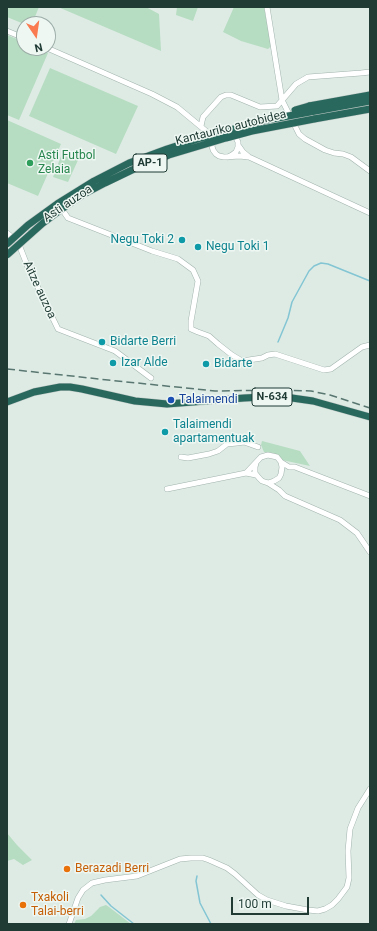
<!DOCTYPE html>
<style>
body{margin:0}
#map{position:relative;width:377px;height:931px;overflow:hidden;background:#deebe5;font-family:Roboto,sans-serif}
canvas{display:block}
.frame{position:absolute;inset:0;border:8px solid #1f3b34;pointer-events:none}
.north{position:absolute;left:16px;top:16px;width:40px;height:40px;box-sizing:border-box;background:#eff7f3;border:1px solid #9caca7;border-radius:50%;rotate:167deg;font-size:11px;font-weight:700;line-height:16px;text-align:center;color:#1f3b34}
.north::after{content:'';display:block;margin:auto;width:14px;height:18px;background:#f97b4f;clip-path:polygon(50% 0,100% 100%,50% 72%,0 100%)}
.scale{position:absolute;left:231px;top:897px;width:78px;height:18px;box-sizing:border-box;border:2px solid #1f3b34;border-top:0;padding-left:5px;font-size:12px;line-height:14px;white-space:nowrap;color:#1f3b34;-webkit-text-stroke:3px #eff7f3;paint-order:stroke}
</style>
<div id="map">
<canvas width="377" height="931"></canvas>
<div class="frame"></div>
<div class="north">N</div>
<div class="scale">100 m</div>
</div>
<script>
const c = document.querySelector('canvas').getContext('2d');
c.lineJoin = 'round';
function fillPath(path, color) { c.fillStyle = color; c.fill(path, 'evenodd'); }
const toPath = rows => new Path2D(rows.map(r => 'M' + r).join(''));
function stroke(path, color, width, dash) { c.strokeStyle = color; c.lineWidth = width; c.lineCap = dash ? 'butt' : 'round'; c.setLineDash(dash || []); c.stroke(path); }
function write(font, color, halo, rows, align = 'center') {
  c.font = font + ' Roboto,sans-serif'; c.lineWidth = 3; c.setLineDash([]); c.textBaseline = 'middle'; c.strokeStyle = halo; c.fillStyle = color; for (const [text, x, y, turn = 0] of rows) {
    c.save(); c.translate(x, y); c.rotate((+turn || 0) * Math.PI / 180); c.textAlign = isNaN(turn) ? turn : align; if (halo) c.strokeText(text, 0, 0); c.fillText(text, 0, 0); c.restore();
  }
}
const green = toPath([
 [9,7,39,7,32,24,24,24,7,17,7,11],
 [58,7,146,7,159,14,161,51],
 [177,7,198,7,193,21,176,15],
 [234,7,264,7,271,46,268,49,241,41,223,32],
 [7,35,24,42,24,48,37,48,48,53,19,120,7,115],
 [50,68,138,106,116,154,29,116],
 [7,120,61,144,38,196,7,183],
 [63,151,79,158,68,182,53,177],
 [262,441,300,451,310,466,282,460,274,453,264,452,261,445],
 [7,833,17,845,32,860,23,865,14,859,7,861],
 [106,905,109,907,131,924,74,924,76,920,85,919,91,916,100,907]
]);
const stream = toPath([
 [278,342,288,318,292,302,309,271,314,266,321,263,328,264,370,281],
 [197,876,196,881,200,903,211,924],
 [101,895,111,906,134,924]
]);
const minor = toPath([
 [267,7,282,100,299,134,305,139,325,150,334,153,343,154,351,157,370,171],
 [7,31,24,38],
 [47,48,152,94,177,107,206,131,214,136],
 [201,126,203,117,221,97,226,95,231,95,260,107,277,106,296,84,308,77,361,73,370,72],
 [213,140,212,146,213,150,216,154,219,156,224,157,240,156,248,157],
 [238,145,243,152,249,157,370,213],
 [228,157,232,155,236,152,238,147,238,142,236,138,233,134],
 [61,208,68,218,152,251,178,259,193,270,198,281,191,321,191,329,198,332,209,336,218,344,232,355,242,361,262,358,268,355,275,354,324,370,331,369,362,347,370,345],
 [7,233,17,241,27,233],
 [18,242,27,265,58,329,115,351,151,378],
 [181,457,188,458,209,454,218,451,227,444,237,443,244,442,258,447],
 [281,462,289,467,295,467,300,469,370,496],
 [246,473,261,457,268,455,277,457,281,462,282,467,281,474,279,478,274,481,268,483,262,481,259,478,255,473,255,467,256,463],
 [268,483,279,490,285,496,340,520,357,533,370,552],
 [167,489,246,473,256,475],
 [69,924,78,898,83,890,92,883,105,880,137,876,180,859,191,858,203,858,209,860,227,868,235,874,258,895,267,900,286,906,308,910,318,911,325,909,332,905,338,899,347,887,349,878,348,851,350,829,358,808,370,789]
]);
const highway = toPath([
 [309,106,370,95],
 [310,112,370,101],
 [314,119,370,109],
 [7,402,34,392,60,387,70,387,82,389,135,401,167,404,244,398,264,397,285,397,313,401,370,417]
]);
const rail = toPath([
 [7,369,108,380,215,391,279,390,311,391,330,395,370,408]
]);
const highwayBridge = toPath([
 [295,110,309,106],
 [7,244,28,225,57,204,94,181,129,163,167,149,201,138,267,120,310,112],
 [7,255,43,223,63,208,84,194,105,183,132,170,169,155,226,138,252,131,314,119]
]);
const markers = [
 [30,163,4,"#2e9e5b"],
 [182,240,4,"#0f9aa8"],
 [198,247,4,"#0f9aa8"],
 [102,342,4,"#0f9aa8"],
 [113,363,4,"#0f9aa8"],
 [206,364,4,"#0f9aa8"],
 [171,400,4,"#1a4fb4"],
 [165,432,4,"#0f9aa8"],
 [67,869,4,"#e8710a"],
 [23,905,4,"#e8710a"]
];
const shields = [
 [150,163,34],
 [272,397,40]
];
const shieldNames = [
 ["AP-1",150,163],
 ["N-634",272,397]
];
const streetNames = [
 ["Kantauriko autobidea",231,128,-14],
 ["Asti auzoa",68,204,-34],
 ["Aitze auzoa",39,290,65]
];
const leisureNames = [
 ["Asti Futbol",38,156],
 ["Zelaia",38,170]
];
const cultureNames = [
 ["Negu Toki 2",174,240,"right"],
 ["Negu Toki 1",206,247],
 ["Bidarte Berri",110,342],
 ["Izar Alde",121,363],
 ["Bidarte",214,364],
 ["Talaimendi",173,425],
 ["apartamentuak",173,439]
];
const transitNames = [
 ["Talaimendi",179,400]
];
const foodNames = [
 ["Berazadi Berri",75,869],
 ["Txakoli",31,898],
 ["Talai-berri",31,912]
];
fillPath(green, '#b6ddc1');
stroke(stream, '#83c5d3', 1.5);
stroke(minor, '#a1b3ac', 6);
stroke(highway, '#c0c8c6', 8);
stroke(minor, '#fff', 5);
stroke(highway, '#29695d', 7);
stroke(rail, '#597770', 1.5, [8, 4]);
stroke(highwayBridge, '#c0c8c6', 8, []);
stroke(highwayBridge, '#29695d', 7);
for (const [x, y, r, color] of markers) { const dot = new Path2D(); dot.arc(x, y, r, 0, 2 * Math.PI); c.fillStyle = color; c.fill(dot); stroke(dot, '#eff7f3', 1.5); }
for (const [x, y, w] of shields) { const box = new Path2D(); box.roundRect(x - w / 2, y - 9, w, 18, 3); c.fillStyle = '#eff7f3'; c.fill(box); stroke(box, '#1f3b34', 1); }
write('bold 11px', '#1f3b34', null, shieldNames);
write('12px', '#1f3b34', '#eff7f3', streetNames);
write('12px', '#27864d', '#eff7f3', leisureNames, 'left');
write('12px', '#0d838f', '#eff7f3', cultureNames, 'left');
write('12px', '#164399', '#eff7f3', transitNames, 'left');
write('12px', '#c56008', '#eff7f3', foodNames, 'left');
</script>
